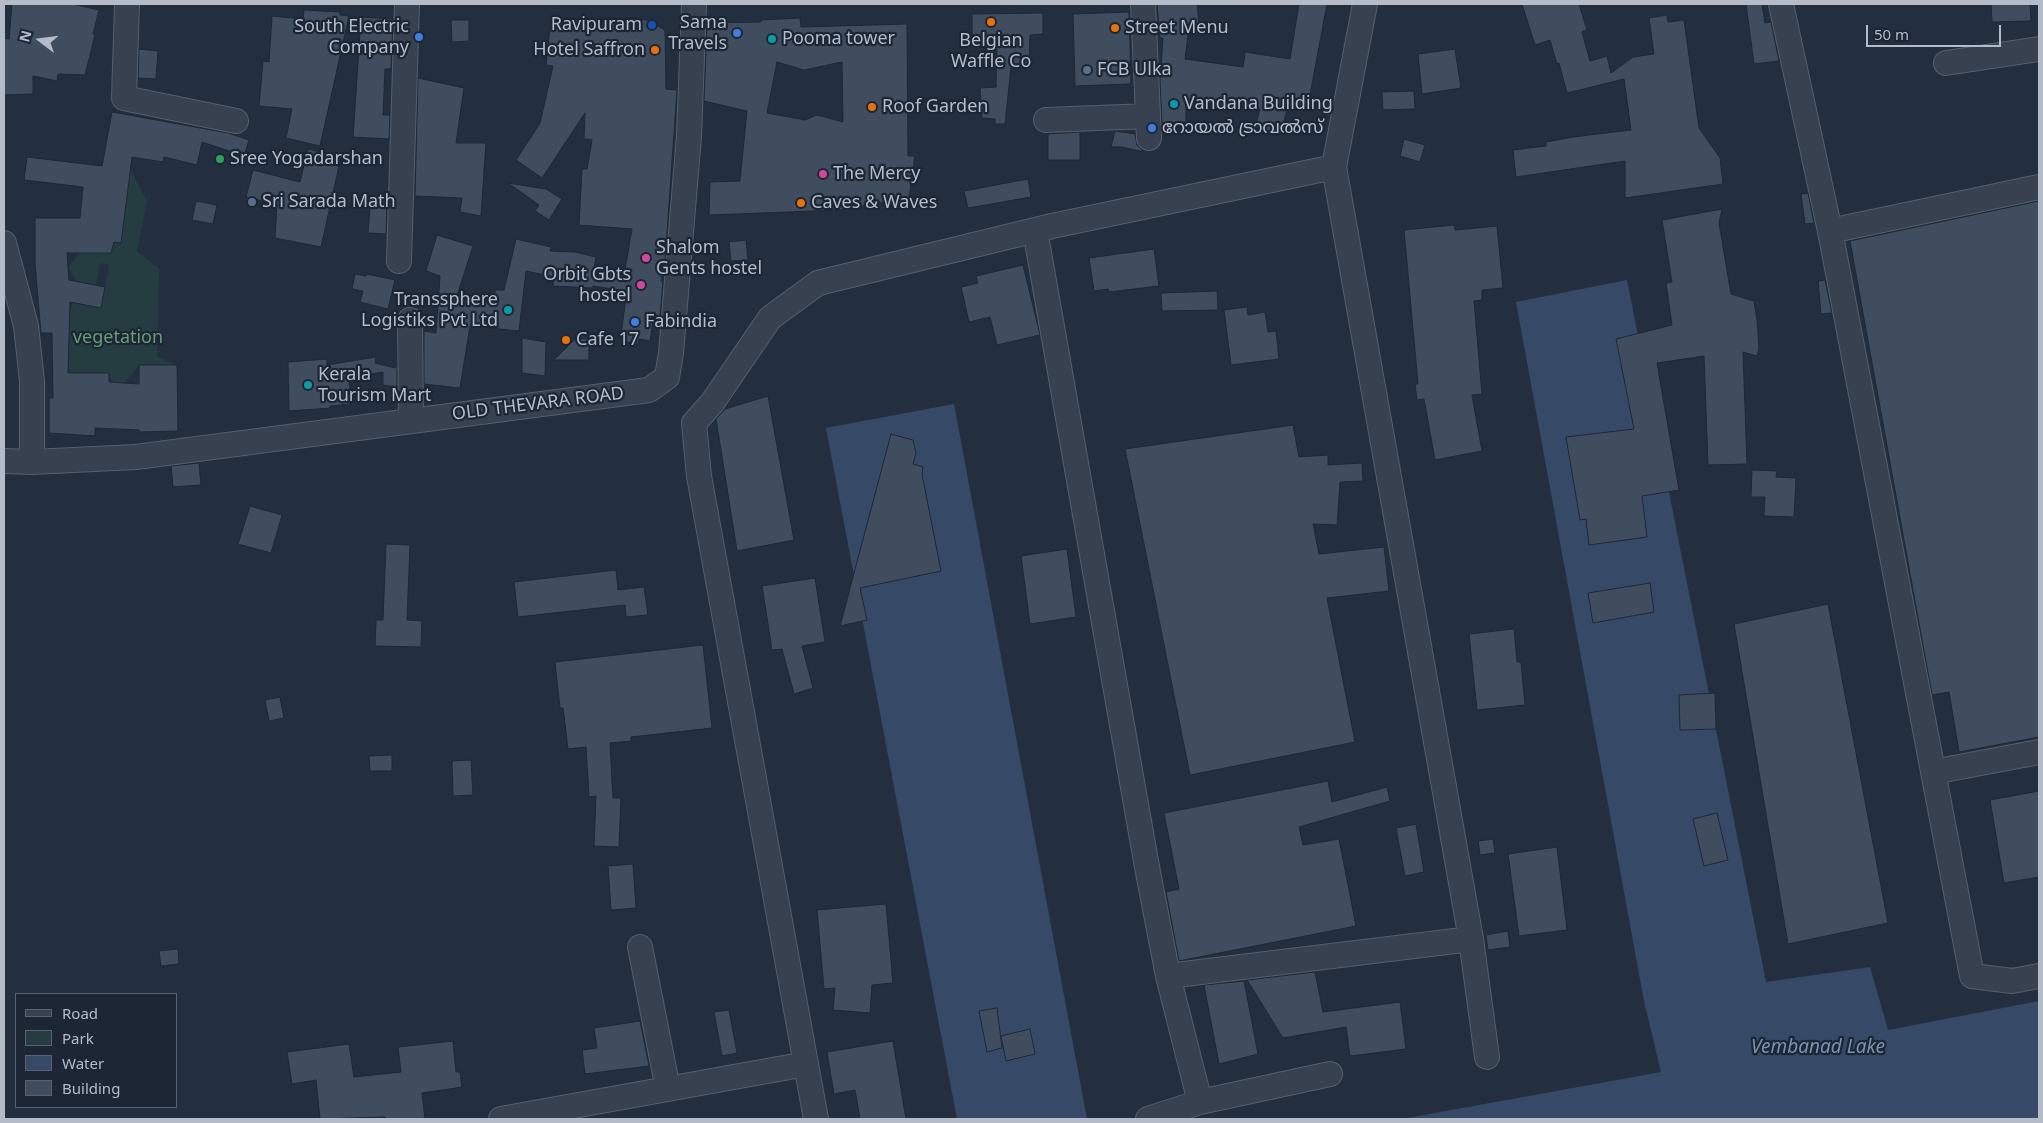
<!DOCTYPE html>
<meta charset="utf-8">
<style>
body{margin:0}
#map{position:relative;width:2043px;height:1123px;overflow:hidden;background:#232f3f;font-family:"Noto Sans",sans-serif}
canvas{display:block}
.frame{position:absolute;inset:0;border:5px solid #b4bcca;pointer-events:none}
.legend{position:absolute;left:15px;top:993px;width:162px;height:115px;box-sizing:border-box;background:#1c2634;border:1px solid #596270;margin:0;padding:6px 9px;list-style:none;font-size:15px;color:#b4bcca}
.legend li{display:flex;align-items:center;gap:10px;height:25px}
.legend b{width:25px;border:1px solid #596270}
.north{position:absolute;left:15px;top:15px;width:50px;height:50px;-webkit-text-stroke:4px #1c2634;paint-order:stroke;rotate:285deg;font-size:14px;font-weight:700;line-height:20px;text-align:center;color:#b4bcca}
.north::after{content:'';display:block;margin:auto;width:18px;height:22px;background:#b4bcca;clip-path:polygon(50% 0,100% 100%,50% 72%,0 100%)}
.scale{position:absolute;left:1866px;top:25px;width:135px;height:22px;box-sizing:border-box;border:2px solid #b4bcca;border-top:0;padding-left:6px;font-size:15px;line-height:18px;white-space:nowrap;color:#b4bcca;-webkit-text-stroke:4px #1c2634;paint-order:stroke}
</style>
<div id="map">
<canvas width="2043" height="1123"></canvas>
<div class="frame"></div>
<ul class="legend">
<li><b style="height:6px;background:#37414f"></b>Road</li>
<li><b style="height:14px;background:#253d40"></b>Park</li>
<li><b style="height:14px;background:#364a67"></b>Water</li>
<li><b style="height:14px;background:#3f4d5f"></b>Building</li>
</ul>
<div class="north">N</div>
<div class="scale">50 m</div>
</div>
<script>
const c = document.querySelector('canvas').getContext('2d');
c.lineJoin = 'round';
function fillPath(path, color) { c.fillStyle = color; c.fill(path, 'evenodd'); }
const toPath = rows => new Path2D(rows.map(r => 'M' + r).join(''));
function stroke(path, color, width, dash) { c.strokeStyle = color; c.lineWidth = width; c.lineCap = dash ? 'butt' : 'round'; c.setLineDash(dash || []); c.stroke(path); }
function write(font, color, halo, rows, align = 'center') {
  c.font = font + ' "Noto Sans","Noto Sans Malayalam",sans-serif'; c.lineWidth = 4.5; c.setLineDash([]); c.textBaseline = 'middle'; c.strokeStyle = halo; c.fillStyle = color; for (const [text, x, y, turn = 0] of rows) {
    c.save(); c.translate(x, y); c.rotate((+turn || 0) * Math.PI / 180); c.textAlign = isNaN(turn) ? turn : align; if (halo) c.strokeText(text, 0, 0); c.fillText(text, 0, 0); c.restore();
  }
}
const green = toPath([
 [130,169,147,201,137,251,159,269,157,357,177,365,139,365,124,383,112,382,109,373,77,373,68,384,70,313,72,303,101,308,109,265,100,263,96,285,76,281,68,267,80,253,80,218,97,215,94,240,121,243]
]);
const water = toPath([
 [1627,280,1766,982,1870,967,1888,1030,2039,1001,2039,1119,1402,1119,1661,1072,1644,1001,1516,302],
 [954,404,1087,1119,957,1119,826,428]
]);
const building = toPath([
 [12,4,72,4,99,10,93,34,95,35,85,75,58,74,57,81,33,76,33,94,4,95,4,38,9,39,12,4],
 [1157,4,1197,4,1200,34,1188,35,1185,59,1243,67,1245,52,1290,59,1299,4,1327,4,1307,111,1287,109,1281,134,1255,128,1260,109,1186,104,1186,122,1162,123,1160,81,1163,38,1160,38,1157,4],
 [1522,4,1579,4,1587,30,1582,32,1590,61,1607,56,1611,73,1633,57,1654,54,1649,18,1667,15,1668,22,1684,20,1699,128,1720,158,1723,184,1625,198,1625,161,1516,177,1513,150,1546,146,1546,142,1573,137,1631,130,1624,79,1567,93,1559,63,1557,64,1550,40,1535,45,1522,4],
 [1746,4,1762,4,1765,23,1771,22,1779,61,1754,64,1746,4],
 [1991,4,2030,4,2031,21,1992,22,1991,4],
 [304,10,340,12,340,15,349,16,320,146,286,138,292,109,259,106,263,61,269,62,272,16,303,19,304,10],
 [1129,12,1131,84,1075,86,1073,14,1129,12],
 [1043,13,1043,34,1030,35,1029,69,1011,68,1005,124,995,124,995,119,982,118,980,88,996,87,997,35,972,35,972,14,1043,13],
 [361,17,393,19,391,69,385,69,383,115,390,115,389,139,353,137,361,17],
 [551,17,592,21,591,24,632,23,632,19,647,20,665,30,666,89,677,90,665,261,661,281,663,281,660,317,654,315,650,341,639,339,638,344,620,341,627,291,593,286,593,288,553,286,554,277,526,271,519,331,470,326,460,388,424,384,424,331,436,333,440,276,426,271,437,235,473,246,456,299,494,303,495,290,504,290,516,239,551,247,550,251,575,252,596,257,594,270,624,275,632,229,579,225,582,169,587,169,592,140,584,139,585,113,542,178,516,160,540,123,553,66,546,65,551,17],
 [800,18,801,27,907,24,908,156,915,156,909,198,840,210,709,215,710,182,740,181,747,111,704,101,707,23,761,22,761,20,800,18],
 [777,62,804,70,842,62,843,122,817,115,805,120,767,113,777,62],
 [451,20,469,20,469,41,452,42,451,20],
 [139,49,158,51,156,79,138,78,139,49],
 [1455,49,1461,88,1422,94,1418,54,1455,49],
 [418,78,464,88,456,143,486,143,481,216,460,212,462,198,415,196,418,78],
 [1414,91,1415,109,1383,110,1382,92,1414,91],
 [112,112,228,133,249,140,244,156,202,142,197,165,164,157,163,162,132,157,121,243,114,242,111,253,67,253,69,280,105,287,101,308,70,302,68,373,109,373,109,382,139,384,139,365,177,365,178,431,139,432,139,430,95,428,95,436,49,433,49,398,53,398,52,333,41,333,35,264,35,218,80,218,83,187,24,180,27,157,102,166,112,112],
 [1115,131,1135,134,1137,145,1144,152,1122,147,1111,147,1115,131],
 [1080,132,1080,160,1048,160,1048,134,1080,132],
 [1404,139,1425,145,1420,162,1400,156,1404,139],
 [308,149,341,157,321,247,275,238,277,204,246,197,253,170,300,182,308,149],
 [1028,179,1031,197,968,208,964,191,1028,179],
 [508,183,546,189,562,199,549,220,535,211,539,205,508,183],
 [1808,193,1814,223,1805,224,1801,194,1808,193],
 [371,196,387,198,386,234,368,233,371,196],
 [196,201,217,205,213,224,192,220,196,201],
 [2039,201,2039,737,1959,752,1949,692,1932,695,1850,241,2039,201],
 [1722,209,1719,223,1731,294,1754,301,1757,320,1759,348,1757,356,1743,352,1747,464,1708,465,1704,356,1657,363,1679,490,1642,496,1647,537,1589,545,1586,519,1580,520,1566,437,1634,429,1616,339,1672,325,1666,283,1672,282,1662,220,1722,209],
 [1454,225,1455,230,1497,226,1503,288,1482,290,1482,300,1474,301,1482,394,1472,395,1482,451,1435,460,1424,399,1417,400,1415,384,1418,384,1404,230,1454,225],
 [746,240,748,260,731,261,729,242,746,240],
 [1154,249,1159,286,1109,292,1108,289,1094,291,1089,258,1154,249],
 [1023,265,1040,335,997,345,990,317,969,322,961,287,978,283,976,276,1023,265],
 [355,274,366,276,367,274,395,280,388,309,360,302,363,291,352,289,355,274],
 [1825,280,1832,313,1821,314,1818,281,1825,280],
 [1217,291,1218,310,1162,311,1161,293,1217,291],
 [1247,307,1248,315,1265,312,1268,332,1276,331,1279,359,1231,365,1224,310,1247,307],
 [522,338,546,342,545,376,522,373,522,338],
 [576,338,589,339,589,360,554,360,576,338],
 [376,357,375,363,395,368,397,363,397,387,383,385,383,372,349,378,351,404,330,406,330,408,289,411,288,362,327,359,327,365,376,357],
 [768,396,794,540,737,551,716,419,725,409,768,396],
 [1293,425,1299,457,1328,455,1328,465,1362,463,1363,481,1340,482,1337,525,1313,524,1319,554,1384,547,1389,591,1327,598,1355,742,1190,775,1125,449,1293,425],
 [891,434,913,440,916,453,913,464,923,467,922,474,941,571,860,588,867,620,840,626,891,434],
 [199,463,201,485,173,487,171,466,199,463],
 [1752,470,1777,471,1776,477,1796,478,1794,517,1764,516,1765,497,1751,497,1752,470],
 [250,506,282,515,271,553,238,544,250,506],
 [386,544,410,545,407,620,422,621,421,647,375,646,376,620,383,620,386,544],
 [1067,549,1076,617,1030,624,1021,556,1067,549],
 [616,570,618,590,644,587,648,615,626,617,625,605,518,617,514,582,616,570],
 [815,578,825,642,802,646,813,688,794,694,782,649,772,650,762,586,815,578],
 [1650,583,1654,612,1593,623,1588,593,1650,583],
 [1828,604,1888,923,1788,944,1734,624,1828,604],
 [1514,629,1517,662,1521,662,1525,705,1477,710,1469,634,1514,629],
 [703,645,712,728,631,737,631,741,610,743,613,798,621,798,619,847,594,846,596,796,589,797,586,747,568,749,563,708,560,708,555,662,703,645],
 [1715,693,1716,729,1680,730,1679,695,1715,693],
 [280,697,284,718,269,721,265,700,280,697],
 [392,755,392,771,370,771,369,756,392,755],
 [471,760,473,795,453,796,452,761,471,760],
 [1328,781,1332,802,1387,787,1390,801,1299,827,1303,845,1339,839,1356,926,1179,961,1166,892,1179,889,1164,813,1328,781],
 [2039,791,2039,877,2004,883,1990,800,2039,791],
 [1717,813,1728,860,1704,866,1693,819,1717,813],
 [1416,824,1424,872,1405,876,1396,828,1416,824],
 [1493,839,1495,853,1480,855,1478,841,1493,839],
 [1557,847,1567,930,1519,936,1508,854,1557,847],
 [633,864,636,908,611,910,608,866,633,864],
 [886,904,893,983,872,985,870,1013,833,1010,835,988,824,989,817,910,886,904],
 [1508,931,1510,947,1488,950,1486,935,1508,931],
 [178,949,179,964,161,966,159,951,178,949],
 [1315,972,1323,1012,1400,1002,1406,1049,1350,1056,1346,1027,1283,1038,1247,980,1315,972],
 [1244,981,1258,1054,1219,1064,1204,985,1244,981],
 [997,1008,1002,1048,987,1052,979,1011,997,1008],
 [729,1010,737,1053,722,1056,714,1012,729,1010],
 [640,1021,649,1066,585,1074,582,1050,597,1048,594,1028,640,1021],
 [1030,1029,1035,1054,1006,1061,1001,1036,1030,1029],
 [453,1041,456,1072,460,1072,462,1087,422,1093,425,1119,386,1119,385,1117,320,1119,316,1080,292,1084,287,1052,349,1044,354,1077,401,1072,398,1047,453,1041],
 [893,1041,906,1119,860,1119,855,1090,834,1094,827,1052,893,1041]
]);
const minor = toPath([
 [127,4,124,98,236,121],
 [1143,4,1149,138],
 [1365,4,1334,167,1471,939,1487,1057],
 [1781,4,1830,231,1972,976,2012,981,2039,976],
 [1946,63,2039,49],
 [1046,120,1148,116],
 [1035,230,1147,867,1168,976,1200,1102],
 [1830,231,2039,187],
 [4,243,26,326,32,381,32,462],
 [399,261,407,4],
 [410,320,411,420],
 [4,461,32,462,136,457,649,390,667,377,671,353,689,136,694,4],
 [1933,772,2039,752],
 [640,947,668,1089],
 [1168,976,1471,939],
 [501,1119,806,1064],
 [816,1119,699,476,694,423,712,403,770,318,818,283,1052,226,1334,167],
 [1148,1119,1200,1102,1330,1074]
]);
const markers = [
 [991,22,5,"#e8710a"],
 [652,25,5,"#1a4fb4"],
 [1115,28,5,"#e8710a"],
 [737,33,5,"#3f7fe0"],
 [419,37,5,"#3f7fe0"],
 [772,39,5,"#0f9aa8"],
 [655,50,5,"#e8710a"],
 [1087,70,5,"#5c6f8a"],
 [1174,104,5,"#0f9aa8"],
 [872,107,5,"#e8710a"],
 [1152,128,5,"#3f7fe0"],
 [220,159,5,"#2e9e5b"],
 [823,174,5,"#d1479c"],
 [252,202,5,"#5c6f8a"],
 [801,203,5,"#e8710a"],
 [646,258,5,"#d1479c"],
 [641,285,5,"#d1479c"],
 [508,310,5,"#0f9aa8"],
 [635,322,5,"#3f7fe0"],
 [566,340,5,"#e8710a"],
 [308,385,5,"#0f9aa8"]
];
const poiNames = [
 ["Sama",727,23,"right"],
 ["Travels",727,44,"right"],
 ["Ravipuram",642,25,"right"],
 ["South Electric",409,27,"right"],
 ["Company",409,48,"right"],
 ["Street Menu",1125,28],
 ["Pooma tower",782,39],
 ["Belgian",991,41,"center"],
 ["Waffle Co",991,62,"center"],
 ["Hotel Saffron",645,50,"right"],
 ["FCB Ulka",1097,70],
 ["Vandana Building",1184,104],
 ["Roof Garden",882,107],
 ["റോയൽ ട്രാവൽസ്",1162,128],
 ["Sree Yogadarshan",230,159],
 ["The Mercy",833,174],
 ["Sri Sarada Math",262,202],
 ["Caves & Waves",811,203],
 ["Shalom",656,248],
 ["Gents hostel",656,269],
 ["Orbit Gbts",631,275,"right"],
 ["hostel",631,296,"right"],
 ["Transsphere",498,300,"right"],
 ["Logistiks Pvt Ltd",498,321,"right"],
 ["Fabindia",645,322],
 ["Cafe 17",576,340],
 ["Kerala",318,375],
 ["Tourism Mart",318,396]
];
const parkNames = [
 ["vegetation",118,338]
];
const streetNames = [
 ["OLD THEVARA ROAD",538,404,-7]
];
const waterNames = [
 ["Vembanad Lake",1818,1048]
];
fillPath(green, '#253d40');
fillPath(water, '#364a67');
fillPath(building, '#3f4d5f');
stroke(building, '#1e2836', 1);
stroke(minor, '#555f6d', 26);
stroke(minor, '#37414f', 24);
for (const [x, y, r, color] of markers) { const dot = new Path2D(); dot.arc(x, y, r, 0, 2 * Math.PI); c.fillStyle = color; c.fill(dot); stroke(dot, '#1c2634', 2); }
write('18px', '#b4bcca', '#1c2634', poiNames, 'left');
write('18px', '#6a9c76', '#1c2634', parkNames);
write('18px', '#b4bcca', '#1c2634', streetNames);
write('italic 19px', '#7a92b2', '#1c2634', waterNames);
</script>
